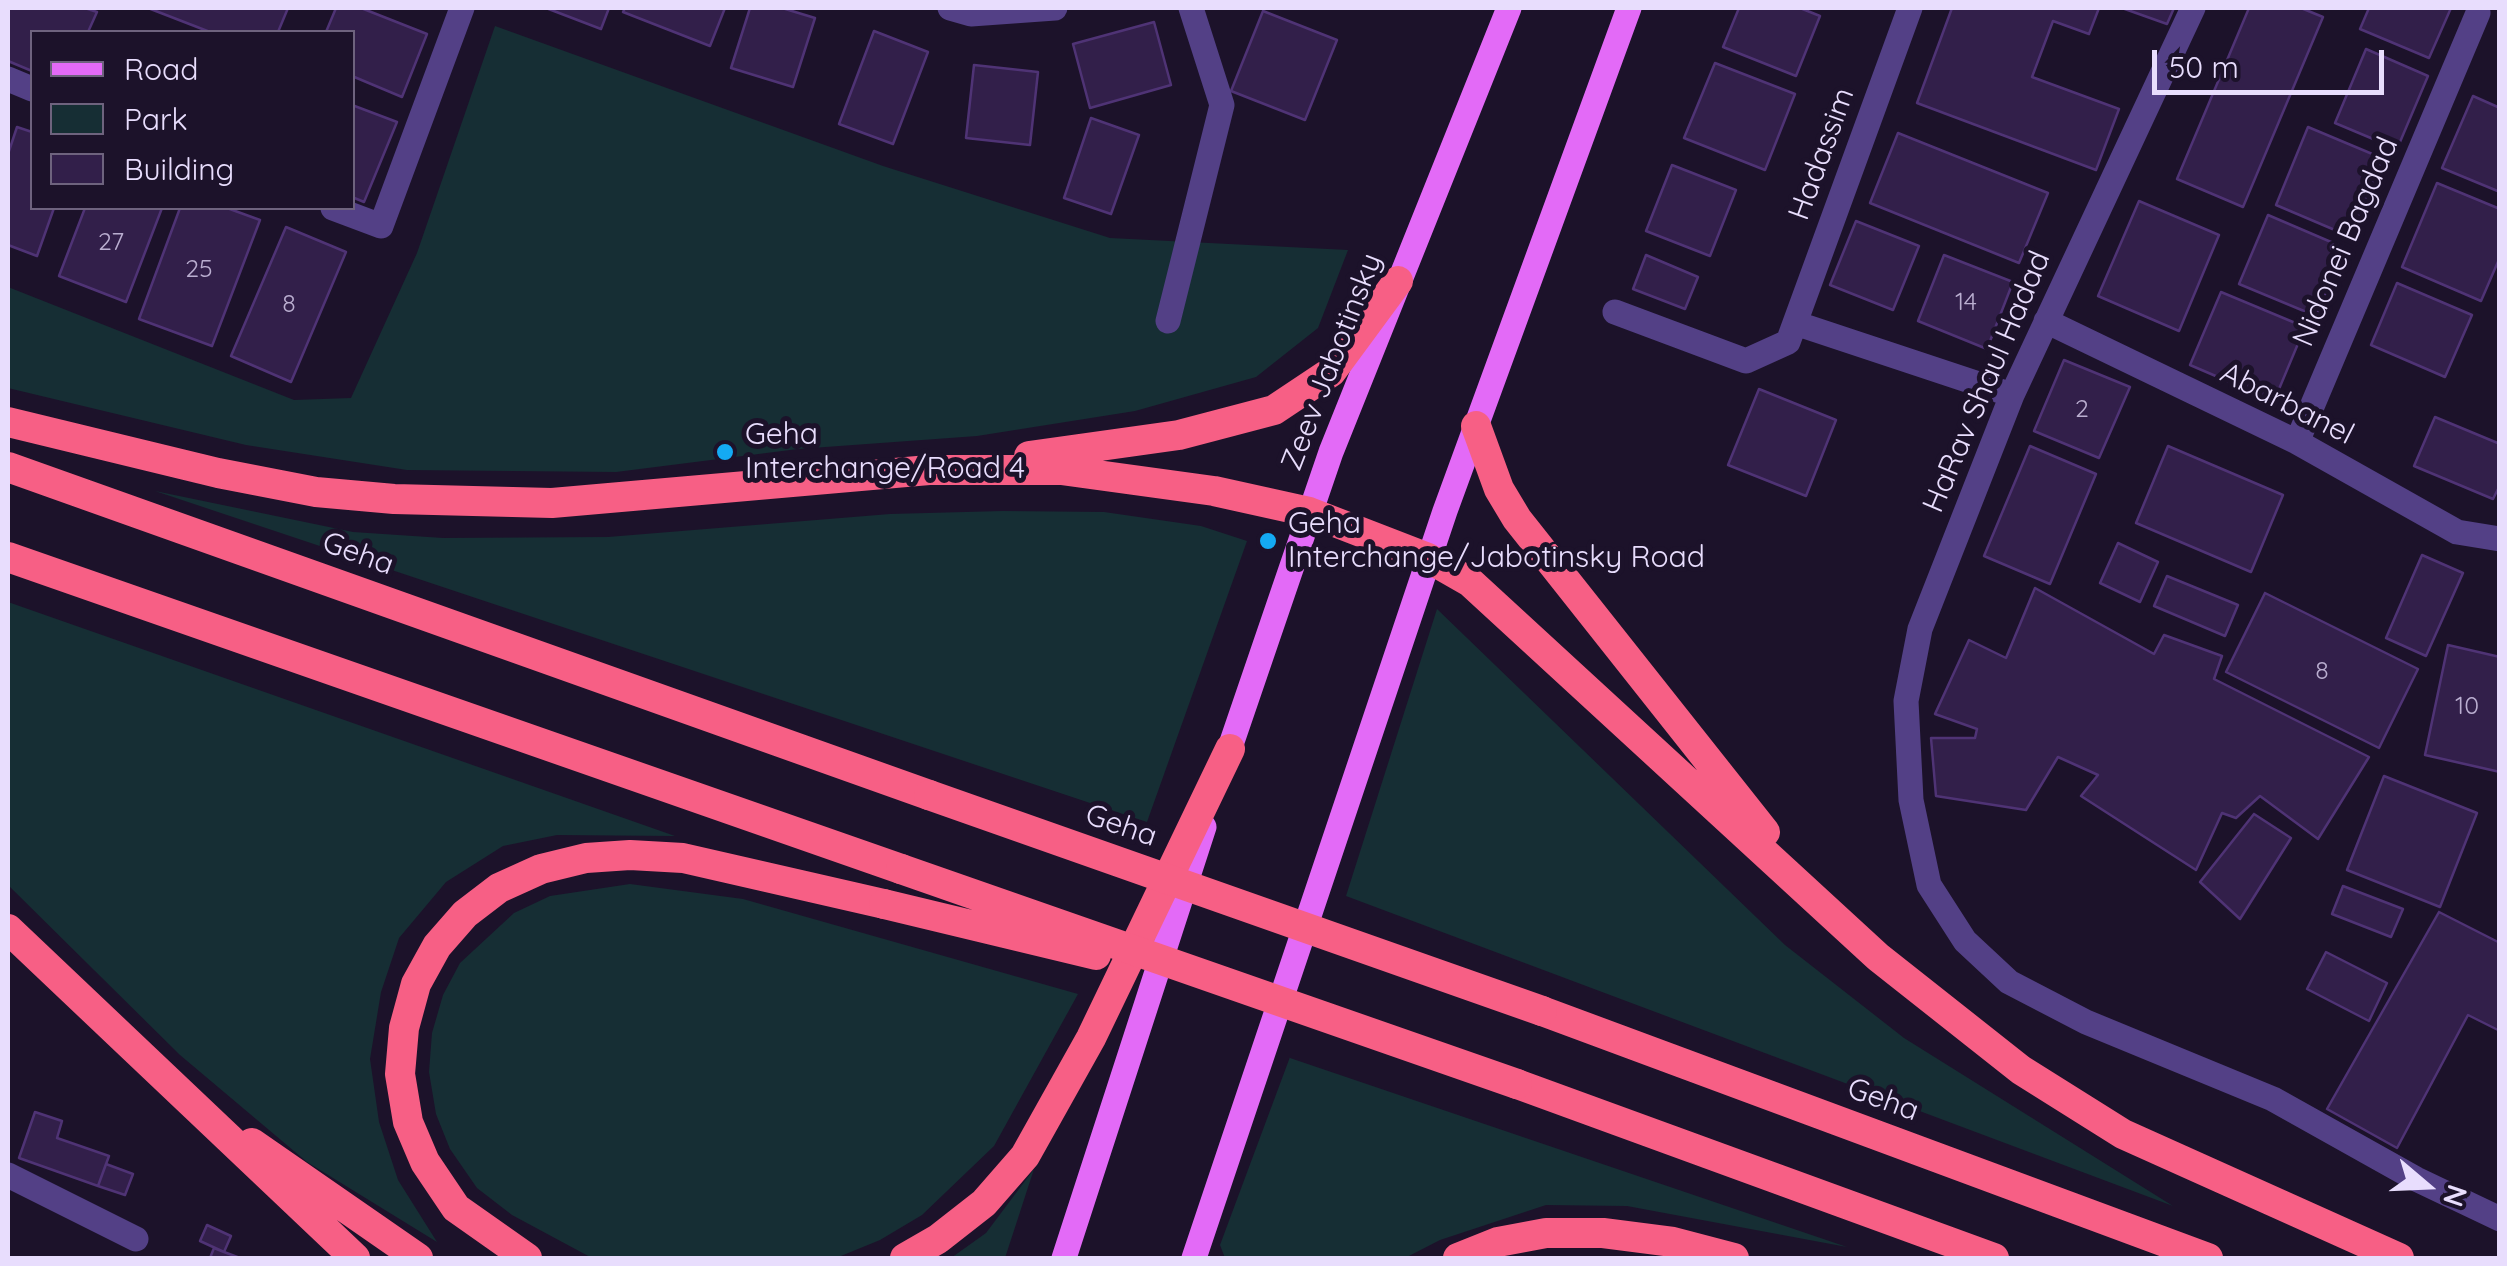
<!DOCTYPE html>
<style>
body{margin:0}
#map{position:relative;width:2507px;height:1266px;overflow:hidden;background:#1c122a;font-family:Quicksand,sans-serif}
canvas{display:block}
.frame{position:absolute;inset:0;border:10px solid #e8ddfd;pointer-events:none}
.legend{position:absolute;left:30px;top:30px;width:325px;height:180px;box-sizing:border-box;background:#1c122a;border:2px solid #6e637e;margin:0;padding:12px 18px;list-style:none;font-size:30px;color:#e8ddfd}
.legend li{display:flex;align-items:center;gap:20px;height:50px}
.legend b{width:50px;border:2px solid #6e637e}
.north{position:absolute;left:2377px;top:1136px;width:100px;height:100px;-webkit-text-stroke:8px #1c122a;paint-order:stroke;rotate:109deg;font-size:28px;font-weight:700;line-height:40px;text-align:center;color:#e8ddfd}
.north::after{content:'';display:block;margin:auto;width:35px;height:45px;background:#e8ddfd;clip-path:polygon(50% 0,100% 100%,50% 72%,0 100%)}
.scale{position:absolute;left:2152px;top:50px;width:232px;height:45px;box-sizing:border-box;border:5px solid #e8ddfd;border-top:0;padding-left:12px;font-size:30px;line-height:35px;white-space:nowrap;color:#e8ddfd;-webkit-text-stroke:8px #1c122a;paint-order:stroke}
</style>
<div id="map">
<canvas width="2507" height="1266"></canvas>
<div class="frame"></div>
<ul class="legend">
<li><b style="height:12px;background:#e36af7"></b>Road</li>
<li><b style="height:28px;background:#162e34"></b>Park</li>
<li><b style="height:28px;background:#321f4a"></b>Building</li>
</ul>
<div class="north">N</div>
<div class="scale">50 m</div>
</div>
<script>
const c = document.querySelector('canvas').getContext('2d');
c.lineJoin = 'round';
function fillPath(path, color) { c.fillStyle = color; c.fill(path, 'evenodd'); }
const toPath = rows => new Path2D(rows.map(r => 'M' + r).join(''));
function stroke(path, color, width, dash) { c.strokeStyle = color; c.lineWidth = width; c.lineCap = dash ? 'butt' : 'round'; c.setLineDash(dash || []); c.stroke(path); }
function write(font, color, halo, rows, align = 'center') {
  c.font = font + ' Quicksand,sans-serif'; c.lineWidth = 10; c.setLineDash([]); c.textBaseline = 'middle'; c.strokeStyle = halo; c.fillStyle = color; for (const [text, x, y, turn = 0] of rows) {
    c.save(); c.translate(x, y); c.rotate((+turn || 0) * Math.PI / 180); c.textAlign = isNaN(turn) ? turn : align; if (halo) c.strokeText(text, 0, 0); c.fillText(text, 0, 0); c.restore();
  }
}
const green = toPath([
 [495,26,883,166,1110,238,1348,250,1318,328,1256,377,1135,411,977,436,798,449,616,472,407,470,246,445,8,388,8,287,294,400,351,398,417,253],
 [155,491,353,532,443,538,608,537,890,514,1003,511,1104,512,1201,526,1247,541,1147,822],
 [8,602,675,836,557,835,503,846,446,882,399,938,381,992,370,1059,379,1122,398,1180,437,1242,307,1162,180,1055,8,885],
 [1437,609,1785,945,1904,1038,2173,1206,1346,896],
 [630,884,743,899,1078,994,994,1146,922,1215,880,1240,836,1258,592,1258,512,1215,477,1188,450,1149,436,1114,429,1072,432,1033,443,995,460,963,514,913,550,896],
 [1290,1057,1290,1058,1847,1247,1627,1206,1546,1205,1440,1240,1405,1258,1225,1258,1220,1245],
 [1034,1169,1005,1258,951,1258,986,1233]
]);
const building = toPath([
 [8,8,85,8,97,12,88,32,32,32,32,71,8,61,8,8],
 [148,8,288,8,278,32,210,32,148,8],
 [336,8,361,8,427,34,402,97,352,76,352,32,326,32,336,8],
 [546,8,609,8,601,29,546,8],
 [625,8,725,8,710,46,623,12,625,8],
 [750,8,782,8,815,18,793,87,731,68,750,8],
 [1739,8,1800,8,1820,16,1796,76,1723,47,1739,8],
 [1952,8,2099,8,2089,34,2053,21,2032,77,2119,109,2096,170,1917,103,1952,8],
 [2122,8,2174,8,2167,24,2122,8],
 [2249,8,2301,8,2323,17,2243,207,2177,179,2249,8],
 [2369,8,2451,8,2429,58,2360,29,2369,8],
 [1263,11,1337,40,1305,120,1231,91,1263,11],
 [1154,22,1171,85,1090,108,1073,44,1154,22],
 [874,31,928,52,893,144,839,124,874,31],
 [2366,49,2428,76,2397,149,2335,123,2366,49],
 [1715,63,1795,94,1765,170,1684,138,1715,63],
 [974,65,1038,72,1030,145,966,138,974,65],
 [2473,96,2500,108,2500,192,2442,168,2473,96],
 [352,105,397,122,364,202,352,197,352,105],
 [1091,118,1139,135,1111,214,1064,198,1091,118],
 [17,127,32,132,32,208,54,208,37,256,8,245,8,154,17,127],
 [2308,127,2389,161,2356,239,2276,205,2308,127],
 [1898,133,2048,193,2019,263,1870,203,1898,133],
 [1672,165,1736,190,1710,256,1646,231,1672,165],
 [2437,183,2500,209,2500,257,2481,301,2402,267,2437,183],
 [2139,201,2219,235,2179,331,2098,296,2139,201],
 [85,208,162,208,126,302,59,276,85,208],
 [180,208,227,208,260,220,212,346,139,319,180,208],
 [2268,215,2345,248,2316,316,2239,284,2268,215],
 [1856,221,1919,246,1893,310,1830,285,1856,221],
 [286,227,346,252,291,382,231,356,286,227],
 [1646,255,1698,277,1685,309,1633,289,1646,255],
 [1944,255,2013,282,1987,349,1918,321,1944,255],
 [2397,283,2472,315,2445,377,2371,345,2397,283],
 [2221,292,2305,327,2274,401,2190,365,2221,292],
 [2064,360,2130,387,2099,458,2034,431,2064,360],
 [1759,389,1836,420,1806,496,1728,465,1759,389],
 [2435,417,2500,444,2500,485,2493,499,2414,466,2435,417],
 [2030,446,2096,474,2050,584,1984,556,2030,446],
 [2168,446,2283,495,2251,572,2136,523,2168,446],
 [2118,543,2158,562,2140,602,2100,583,2118,543],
 [2422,555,2463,573,2426,656,2386,638,2422,555],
 [2167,576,2238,605,2225,636,2154,606,2167,576],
 [2035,588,2154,654,2164,635,2222,656,2214,679,2369,757,2318,839,2260,796,2236,818,2222,813,2196,870,2081,796,2098,775,2058,757,2026,810,1936,796,1931,738,1975,738,1977,729,1935,714,1969,640,2006,658,2035,588],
 [2265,593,2418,669,2379,748,2226,672,2265,593],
 [2448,645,2500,657,2500,772,2425,755,2448,645],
 [2384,776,2477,813,2440,907,2347,870,2384,776],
 [2254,814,2291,838,2240,919,2200,882,2254,814],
 [2343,886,2403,909,2391,937,2332,914,2343,886],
 [2439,912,2500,943,2500,1031,2468,1015,2397,1148,2327,1109,2439,912],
 [2326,952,2387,983,2369,1021,2307,989,2326,952],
 [35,1112,62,1121,57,1138,109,1156,98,1186,19,1158,35,1112],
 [106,1164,133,1174,125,1195,98,1186,106,1164],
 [207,1225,231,1236,224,1252,200,1241,207,1225],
 [214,1248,224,1252,240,1258,210,1258,214,1248]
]);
const street = toPath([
 [950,8,971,14,1055,8],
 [2193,8,2012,395,1920,629,1906,701,1911,800,1929,885,1965,941,2009,982,2086,1022,2273,1099,2416,1179,2500,1219],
 [8,79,32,89],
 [333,208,381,226,462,8],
 [1615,312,1746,361,1788,342,1910,8],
 [1168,321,1222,105,1191,8],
 [2046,321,2297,442,2457,532,2500,539],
 [1795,323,2012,395],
 [2297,442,2478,13],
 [8,1175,136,1239]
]);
const primary = toPath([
 [1224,765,1331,452,1509,8],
 [1064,1258,1204,827],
 [1194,1258,1445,511,1629,8]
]);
const highway = toPath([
 [8,422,218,473,316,492,394,499,552,503,929,470,1061,470,1214,491,1309,512,1428,558,1470,582,1878,957,2021,1070,2123,1134,2399,1258],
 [1476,426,1499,489,1517,519,1765,832],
 [1029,456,1179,435,1274,410,1331,372,1398,281],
 [8,467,929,795],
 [8,557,901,869],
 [8,929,355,1258],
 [1542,1011,2208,1258],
 [1517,1084,1994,1258],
 [252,1143,418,1258],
 [527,1258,456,1208,425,1162,408,1122,400,1074,404,1028,416,984,437,946,465,914,499,888,541,869,586,858,630,855,683,858,884,904],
 [905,1258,938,1239,984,1203,1025,1156,1091,1038,1230,749],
 [1458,1258,1498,1242,1546,1233,1603,1233,1673,1242,1734,1258]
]);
const highwayBridge = toPath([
 [929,795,1542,1011],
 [901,869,1517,1084],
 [884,904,1096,955]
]);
const markers = [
 [725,452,10,"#14aaf3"],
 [1268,541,10,"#14aaf3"]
];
const numberNames = [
 ["27",111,242],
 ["25",199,269],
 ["14",1966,302],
 ["8",289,304],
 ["2",2082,409],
 ["8",2322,671],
 ["10",2467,706]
];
const streetNames = [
 ["Hadassim",1822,154,-70],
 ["Nidonei Bagdad",2346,242,-67],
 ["Zeev Jabotinsky",1332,362,-69],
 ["HaRav Shaul Hadad",1987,382,-67],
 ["Abarbanel",2287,404,27],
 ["Geha",358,554,20],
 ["Geha",1121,826,19],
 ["Geha",1883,1100,20]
];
const poiNames = [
 ["Geha",745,435],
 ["Interchange/Road 4",745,469],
 ["Geha",1288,524],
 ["Interchange/Jabotinsky Road",1288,558]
];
fillPath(green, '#162e34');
fillPath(building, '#321f4a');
stroke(building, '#4f3375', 2.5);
stroke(street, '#534086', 25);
stroke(primary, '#e36af7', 25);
stroke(highway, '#f75f85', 30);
stroke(highwayBridge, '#f75f85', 30);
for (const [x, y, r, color] of markers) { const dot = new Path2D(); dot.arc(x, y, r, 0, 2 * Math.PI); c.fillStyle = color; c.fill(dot); stroke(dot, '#1c122a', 4); }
write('25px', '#baaed0', null, numberNames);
write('30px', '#e8ddfd', '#1c122a', streetNames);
write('30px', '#e8ddfd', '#1c122a', poiNames, 'left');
</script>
